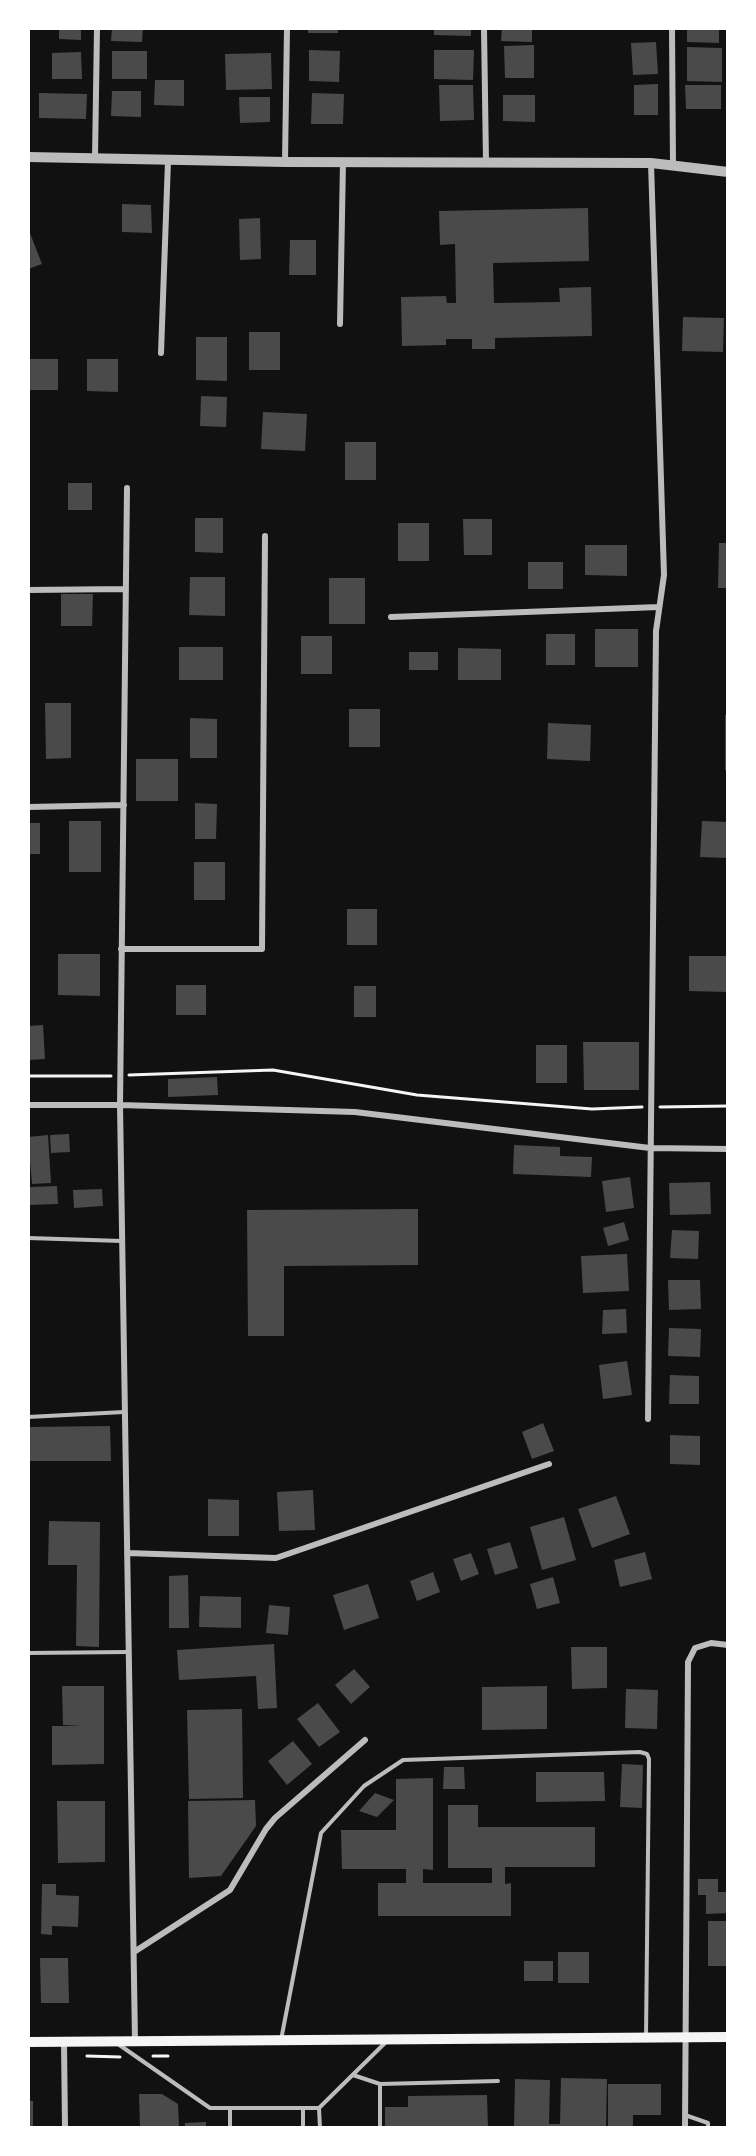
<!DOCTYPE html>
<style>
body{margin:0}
#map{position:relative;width:756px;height:2156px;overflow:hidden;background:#111;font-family:Montserrat,sans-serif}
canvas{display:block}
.frame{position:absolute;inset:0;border:30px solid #fff;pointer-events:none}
</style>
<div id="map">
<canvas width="756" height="2156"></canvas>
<div class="frame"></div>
</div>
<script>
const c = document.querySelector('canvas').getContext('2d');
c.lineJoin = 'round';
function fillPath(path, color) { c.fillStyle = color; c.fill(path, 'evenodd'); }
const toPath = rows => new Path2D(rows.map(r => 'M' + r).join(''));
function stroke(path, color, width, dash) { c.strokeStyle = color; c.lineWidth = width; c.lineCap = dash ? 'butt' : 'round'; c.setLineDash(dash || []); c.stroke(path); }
const building = toPath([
 [59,28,81,28,81,40,59,39],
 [112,28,143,28,142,42,111,41],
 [308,28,338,28,338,33,308,33],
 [434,28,471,28,471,36,434,35],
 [502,28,532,28,532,42,501,41],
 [687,28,719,28,719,43,687,42],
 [656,42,658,74,633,75,631,43],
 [534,45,534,78,505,78,504,46],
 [687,47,722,48,722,82,687,81],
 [309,50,340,51,339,82,309,81],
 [434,50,474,50,473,80,434,79],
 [112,51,147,51,147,79,112,79],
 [81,52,82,79,52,79,52,53],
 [271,53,272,89,226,90,225,54],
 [155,80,184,80,184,106,154,105],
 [658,84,658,115,634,115,634,85],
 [439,85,473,85,474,120,440,121],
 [685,85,721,85,721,109,686,109],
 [112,91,141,91,141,117,111,116],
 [39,93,87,94,86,119,39,118],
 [312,93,344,94,343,124,311,124],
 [503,95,535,95,535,122,503,121],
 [239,97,270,97,270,122,240,123],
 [122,204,151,205,152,233,122,232],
 [588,208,589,261,493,263,494,303,560,302,559,288,591,287,592,336,495,338,495,349,472,349,472,339,446,339,446,345,402,346,401,297,446,296,447,303,456,303,455,244,440,245,439,211],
 [260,218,261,259,240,260,239,219],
 [28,228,42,264,28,269],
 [290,240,316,240,316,275,289,275],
 [683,317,724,318,723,352,682,351],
 [249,332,280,332,280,370,249,370],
 [196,337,227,337,227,381,196,380],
 [28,359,58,359,58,390,28,390],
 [87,359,118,359,118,392,87,391],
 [201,396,227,397,226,427,200,426],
 [263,412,307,414,305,451,261,449],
 [345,442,376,442,376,480,345,480],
 [68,483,92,483,92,510,68,510],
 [195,518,223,518,223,553,195,552],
 [463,519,492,519,492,555,464,555],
 [398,523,429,523,429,561,398,561],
 [719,543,728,543,728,588,718,588],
 [585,545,627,545,627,576,585,575],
 [528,562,563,562,563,589,528,589],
 [190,577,225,577,225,616,189,615],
 [329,578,365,578,365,624,329,624],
 [61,594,93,594,92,626,61,626],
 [595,629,638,629,638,667,595,667],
 [546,634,575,634,575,665,546,665],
 [301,636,332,636,332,674,301,674],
 [179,647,223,647,223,680,179,680],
 [458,648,501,649,501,680,458,680],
 [409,652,438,652,438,670,409,670],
 [45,703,71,703,71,758,46,759],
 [349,709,380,709,380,747,349,747],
 [725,715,728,715,728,770,725,770],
 [190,718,217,719,217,758,190,758],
 [548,723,591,725,590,761,547,759],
 [136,759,178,759,178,801,136,801],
 [195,803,217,804,216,839,195,839],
 [69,821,101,821,101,872,69,872],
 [702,821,728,822,727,858,700,857],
 [28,823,40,823,40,854,28,854],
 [194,862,225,862,225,900,194,900],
 [347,909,377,909,377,945,347,945],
 [58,954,100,954,100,996,58,995],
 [689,956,728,956,728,992,689,991],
 [176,985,206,985,206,1015,176,1015],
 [354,986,376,986,376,1017,354,1017],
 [43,1025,45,1059,28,1060,28,1026],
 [583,1042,639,1042,639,1090,584,1090],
 [536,1045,567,1045,567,1083,536,1083],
 [217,1077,218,1095,168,1097,168,1079],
 [69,1134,70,1152,51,1153,50,1135],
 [48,1135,51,1183,32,1184,28,1137],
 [514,1145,560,1147,560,1156,592,1157,591,1177,513,1174],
 [630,1177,634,1208,606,1212,602,1181],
 [710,1182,711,1214,670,1215,669,1183],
 [57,1186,58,1204,29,1205,29,1187],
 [102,1189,103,1206,74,1208,73,1190],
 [418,1209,418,1265,284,1266,284,1336,248,1336,247,1210],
 [624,1222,629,1240,608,1246,603,1228],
 [672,1230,699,1231,698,1259,670,1258],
 [627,1254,629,1291,583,1293,581,1256],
 [668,1280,700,1280,701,1309,669,1310],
 [626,1309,627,1333,602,1334,603,1310],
 [669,1328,701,1329,700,1357,668,1356],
 [627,1361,632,1395,603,1399,599,1365],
 [670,1375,699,1376,699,1404,669,1404],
 [543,1423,554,1451,532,1459,522,1432],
 [110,1426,111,1461,28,1461,28,1427],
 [670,1435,700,1436,700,1465,670,1464],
 [313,1490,315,1530,279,1531,277,1492],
 [616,1496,630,1534,592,1548,578,1509],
 [208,1499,239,1500,239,1536,208,1536],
 [564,1517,576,1560,542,1570,530,1527],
 [49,1521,100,1522,99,1647,76,1646,77,1565,48,1565],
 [510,1542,518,1568,495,1575,487,1549],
 [645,1552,652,1579,620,1587,614,1560],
 [471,1553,479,1574,461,1581,453,1559],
 [433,1572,440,1592,417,1601,410,1581],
 [188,1575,189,1628,169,1628,169,1576],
 [553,1577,560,1603,537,1609,530,1584],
 [368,1584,379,1618,344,1630,333,1595],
 [200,1596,241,1597,241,1628,199,1627],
 [269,1605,290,1607,288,1635,266,1633],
 [274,1644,277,1708,258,1709,256,1676,179,1680,177,1650],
 [571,1647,607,1647,607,1688,572,1689],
 [354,1669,370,1687,351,1704,335,1685],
 [62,1686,104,1686,104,1764,52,1765,52,1726,82,1726,63,1725],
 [547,1686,547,1729,482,1730,482,1687],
 [626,1689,658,1690,657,1729,625,1728],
 [318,1703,340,1732,319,1747,297,1719],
 [242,1709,243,1798,189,1799,187,1710],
 [293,1741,312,1764,287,1785,268,1761],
 [622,1764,643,1765,642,1808,620,1807],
 [444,1767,464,1767,465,1789,443,1789],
 [536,1772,604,1772,605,1801,536,1802],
 [433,1778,433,1870,423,1869,423,1883,492,1883,492,1868,448,1868,448,1805,478,1805,478,1827,595,1827,595,1867,505,1867,505,1884,511,1883,511,1916,378,1916,378,1883,406,1883,406,1869,342,1869,341,1830,396,1830,396,1779],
 [375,1793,394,1800,377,1817,359,1811],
 [255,1800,256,1826,221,1876,189,1878,188,1801],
 [57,1801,105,1801,105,1862,58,1863],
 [698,1879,718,1879,718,1892,728,1892,728,1913,706,1914,706,1895,698,1895],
 [42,1884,56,1884,56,1895,79,1896,78,1927,52,1926,52,1935,41,1934],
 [708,1921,728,1921,728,1966,708,1966],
 [558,1952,589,1952,589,1983,558,1983],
 [40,1958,68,1958,69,2003,41,2003],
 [524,1961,553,1961,553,1981,524,1981],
 [561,2078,607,2079,606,2128,514,2128,515,2079,550,2080,549,2124,560,2124],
 [608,2084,661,2084,661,2115,633,2115,633,2128,608,2128],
 [139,2094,162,2094,178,2104,179,2128,140,2128],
 [487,2095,488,2128,385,2128,385,2107,408,2107,408,2096],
 [28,2101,33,2101,33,2128,28,2128],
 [206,2122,206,2128,185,2128,185,2123]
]);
const path = toPath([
 [129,1075,273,1070,417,1095,592,1109,642,1107],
 [28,1076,111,1076],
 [660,1107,728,1106],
 [87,2056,120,2057],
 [153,2056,168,2056]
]);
const service = toPath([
 [28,1238,122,1241],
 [28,1417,124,1412],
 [28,1653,129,1652],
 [281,2040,321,1833,364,1786,403,1760,640,1752,647,1754,649,1759,646,2036],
 [118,2044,210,2108,319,2108,387,2041],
 [353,2075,380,2084,498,2081],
 [319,2108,320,2128],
 [685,2115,708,2123,708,2128],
 [230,2128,230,2108],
 [303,2128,303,2108],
 [380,2128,380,2084]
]);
const minor = toPath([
 [484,28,486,162],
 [672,28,673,165],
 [95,158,97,28],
 [285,162,287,28],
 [340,324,343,162],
 [161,353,168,161],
 [127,488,120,1105,135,2041],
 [28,590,126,589],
 [391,617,659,607],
 [28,807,124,805],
 [121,949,262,949,265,536],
 [28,1105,120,1105,355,1112,650,1148,728,1149],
 [648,1419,656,631,664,575,651,163],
 [127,1553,276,1558,549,1464],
 [134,1952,230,1890,266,1829,275,1818,365,1740],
 [64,2042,65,2128],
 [685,2128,688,1662,695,1648,711,1643,728,1645]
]);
const tertiary = toPath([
 [28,157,285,162,651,163,728,172]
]);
const secondary = toPath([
 [28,2042,728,2037]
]);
fillPath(building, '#4a4a4a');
stroke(path, '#f5f5f5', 3);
stroke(service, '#bcbcbc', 4);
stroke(minor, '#bcbcbc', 6);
stroke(tertiary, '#bcbcbc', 10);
stroke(secondary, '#f5f5f5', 10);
</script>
